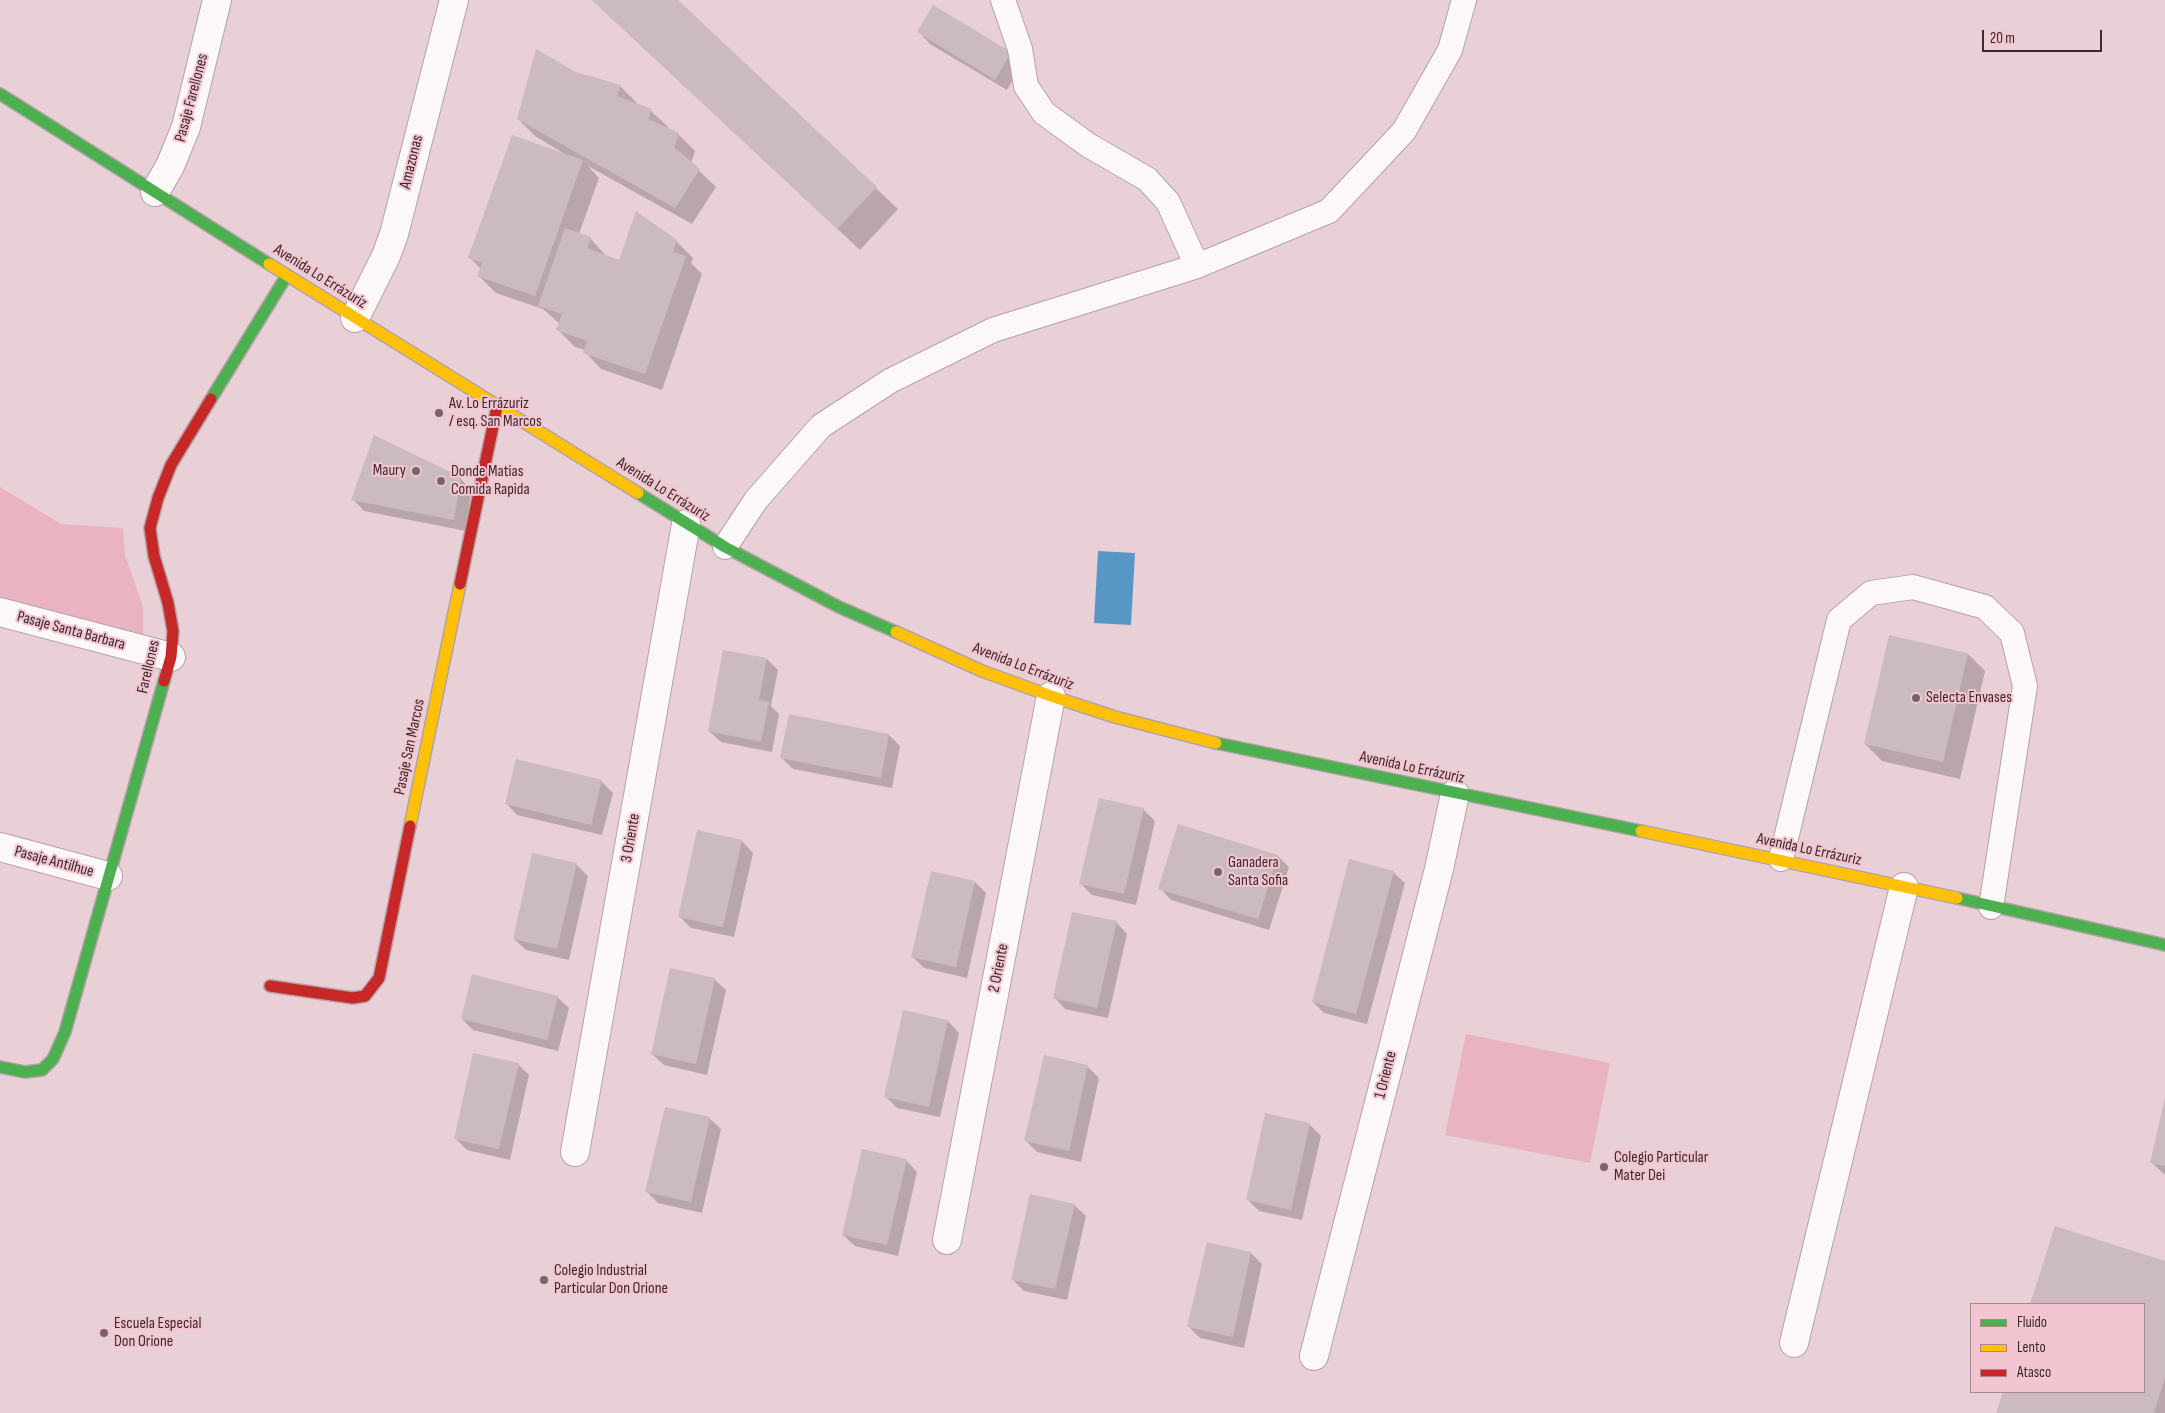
<!DOCTYPE html>
<meta charset="utf-8">
<style>
body{margin:0}
#map{position:relative;width:2165px;height:1413px;overflow:hidden;background:#e8d0d6;font-family:"Sofia Sans Condensed",sans-serif}
canvas{display:block}
.legend{position:absolute;left:1970px;top:1303px;width:175px;height:90px;box-sizing:border-box;background:#f3c5d0;border:1px solid #a9878f;margin:0;padding:6px 9px;list-style:none;font-size:15px;color:#3a292d}
.legend li{display:flex;align-items:center;gap:10px;height:25px}
.legend b{width:25px;border:1px solid #a9878f}
.scale{position:absolute;left:1982px;top:30px;width:120px;height:22px;box-sizing:border-box;border:2px solid #3a292d;border-top:0;padding-left:6px;font-size:15px;line-height:18px;white-space:nowrap;color:#3a292d;-webkit-text-stroke:4px #f3c5d0;paint-order:stroke}
</style>
<div id="map">
<canvas width="2165" height="1413"></canvas>
<ul class="legend">
<li><b style="height:6px;background:#4caf50"></b>Fluido</li>
<li><b style="height:6px;background:#ffc107"></b>Lento</li>
<li><b style="height:6px;background:#c62828"></b>Atasco</li>
</ul>
<div class="scale">20 m</div>
</div>
<script>
const c = document.querySelector('canvas').getContext('2d');
c.lineJoin = 'round';
function fillPath(path, color) { c.fillStyle = color; c.fill(path, 'evenodd'); }
const toPath = rows => new Path2D(rows.map(r => 'M' + r).join(''));
function stroke(path, color, width, dash) { c.strokeStyle = color; c.lineWidth = width; c.lineCap = dash ? 'butt' : 'round'; c.setLineDash(dash || []); c.stroke(path); }
function write(font, color, halo, rows, align = 'center') {
  c.font = font + ' "Sofia Sans Condensed",sans-serif'; c.lineWidth = 4; c.setLineDash([]); c.textBaseline = 'middle'; c.strokeStyle = halo; c.fillStyle = color; for (const [text, x, y, turn = 0] of rows) {
    c.save(); c.translate(x, y); c.rotate((+turn || 0) * Math.PI / 180); c.textAlign = isNaN(turn) ? turn : align; if (halo) c.strokeText(text, 0, 0); c.fillText(text, 0, 0); c.restore();
  }
}
const green = toPath([
 [0,487,61,524,123,528,125,555,143,607,143,638,0,599],
 [1466,1034,1610,1063,1590,1163,1445,1135]
]);
const water = toPath([
 [1098,551,1135,553,1131,625,1094,623]
]);
const shadow = toPath([
 [592,0,676,0,898,209,860,250],
 [919,32,1011,53,1022,64,1007,90,930,44],
 [576,73,620,86,637,103,636,105,651,111,668,127,667,130,678,134,695,151,691,163,716,187,692,224,588,166,599,178,579,234,590,238,607,257,620,261,676,241,693,258,691,263,702,274,662,390,601,369,585,352,585,350,575,347,558,330,560,324,543,309,496,293,479,276,481,269,470,258,568,156,535,136,518,119],
 [460,478,471,490,466,531,364,511,353,499],
 [724,651,767,659,778,670,771,706,779,714,772,752,721,742,709,731],
 [1968,654,1985,671,1960,779,1882,761,1865,744],
 [889,735,900,746,892,788,793,769,782,758],
 [601,781,613,793,602,835,517,815,506,803],
 [1143,809,1155,821,1136,905,1092,895,1081,884],
 [698,832,742,841,753,853,734,937,691,928,679,916],
 [1278,856,1289,867,1269,930,1171,900,1160,888],
 [576,864,588,876,569,960,526,950,514,939],
 [1393,872,1405,883,1367,1024,1324,1013,1313,1002],
 [975,882,986,893,967,978,924,968,913,957],
 [1116,922,1127,934,1108,1018,1065,1009,1054,997],
 [714,979,726,990,707,1075,664,1065,652,1054],
 [557,997,569,1008,558,1051,473,1030,462,1019],
 [904,1012,948,1021,959,1033,940,1117,897,1108,885,1096],
 [518,1064,529,1075,510,1160,467,1150,456,1139],
 [1088,1067,1099,1078,1081,1162,1037,1152,1026,1141],
 [2165,1099,2165,1175,2152,1163],
 [709,1118,721,1129,702,1213,658,1203,647,1192],
 [1309,1124,1321,1136,1302,1220,1259,1211,1247,1199],
 [906,1160,917,1172,898,1256,855,1246,843,1235],
 [1074,1205,1086,1216,1067,1300,1024,1291,1012,1279],
 [2055,1228,2165,1262,2165,1413,1997,1413,2004,1392,2144,1392,2144,1304,2031,1304],
 [1251,1253,1262,1264,1244,1348,1200,1338,1189,1327]
]);
const building = toPath([
 [592,0,678,0,877,187,837,229],
 [933,5,1011,52,995,80,917,32],
 [536,49,576,72,621,85,617,96,652,109,648,119,679,133,674,147,700,169,675,208,517,119],
 [512,135,583,160,535,296,477,276,482,263,468,258],
 [636,211,677,240,673,252,686,256,645,374,583,353,587,341,556,330,562,314,538,306,565,228,591,237,587,248,619,260],
 [374,435,461,477,454,520,351,500],
 [1889,635,1968,653,1943,762,1864,744],
 [723,650,767,658,759,700,769,702,761,742,708,731],
 [789,714,889,734,881,778,780,758],
 [516,759,602,780,591,825,505,804],
 [1099,798,1144,808,1124,894,1079,884],
 [1178,824,1278,855,1258,919,1158,889],
 [697,830,742,840,723,927,678,917],
 [532,853,577,863,557,949,513,939],
 [1349,859,1394,871,1356,1014,1312,1002],
 [931,871,975,881,956,967,911,957],
 [1072,912,1117,921,1097,1008,1053,998],
 [670,968,715,978,696,1064,651,1054],
 [472,974,558,996,547,1040,461,1019],
 [903,1010,948,1020,929,1107,884,1097],
 [473,1053,519,1063,499,1149,454,1139],
 [1044,1055,1088,1065,1069,1151,1024,1141],
 [2165,1097,2165,1166,2150,1163],
 [665,1107,710,1117,691,1202,645,1192],
 [1265,1113,1310,1123,1291,1210,1246,1200],
 [862,1149,907,1159,887,1245,842,1235],
 [1030,1194,1075,1204,1055,1289,1011,1280],
 [2055,1226,2165,1261,2165,1377,2154,1413,1996,1413,2003,1392,2144,1392,2144,1304,2030,1304],
 [1207,1242,1251,1252,1233,1337,1187,1327]
]);
const lane = toPath([
 [1003,0,1020,49,1026,86,1044,113,1088,145,1147,179,1168,202,1197,266],
 [725,547,756,500,821,426,890,381,993,330,1197,266,1329,211,1404,131,1450,50,1464,0],
 [1781,859,1839,620,1871,593,1913,587,1985,607,2012,633,2025,686,1991,907]
]);
const street = toPath([
 [155,192,170,166,186,127,217,0],
 [355,318,386,256,394,234,454,0],
 [0,612,171,657],
 [0,847,108,876],
 [575,1152,686,524],
 [947,1240,1051,696],
 [1794,1343,1904,887],
 [1314,1356,1439,869,1455,794]
]);
const fast = toPath([
 [0,94,269,264],
 [211,399,287,275],
 [638,493,725,547,839,607,896,632],
 [1216,743,1641,831],
 [1957,898,2165,945],
 [0,1067,25,1072,42,1070,53,1059,65,1032,164,681]
]);
const slow = toPath([
 [269,264,638,493],
 [896,632,982,671,1051,696,1115,717,1216,743],
 [410,826,460,584],
 [1641,831,1957,898]
]);
const jam = toPath([
 [460,584,497,407],
 [164,681,171,657,173,631,168,603,154,556,150,528,158,498,171,465,211,399],
 [270,986,353,998,365,996,379,978,410,826]
]);
const markers = [
 [439,413,5,"#776368"],
 [416,471,5,"#776368"],
 [441,481,5,"#776368"],
 [1916,698,5,"#776368"],
 [1218,872,5,"#776368"],
 [1604,1167,5,"#776368"],
 [544,1280,5,"#776368"],
 [104,1333,5,"#776368"]
];
const streetNames = [
 ["Pasaje Farellones",192,98,-75],
 ["Amazonas",412,162,-76],
 ["Avenida Lo Errázuriz",320,277,32],
 ["Avenida Lo Errázuriz",663,490,32],
 ["Pasaje Santa Barbara",71,631,15],
 ["Farellones",149,667,-77],
 ["Avenida Lo Errázuriz",1023,667,21],
 ["Pasaje San Marcos",410,747,-78],
 ["Avenida Lo Errázuriz",1412,768,12],
 ["3 Oriente",631,838,-80],
 ["Avenida Lo Errázuriz",1809,850,12],
 ["Pasaje Antilhue",54,862,15],
 ["2 Oriente",999,968,-79],
 ["1 Oriente",1386,1075,-76]
];
const poiNames = [
 ["Av. Lo Errázuriz",449,404],
 ["/ esq. San Marcos",449,422],
 ["Maury",406,471,"right"],
 ["Donde Matias",451,472],
 ["Comida Rapida",451,490],
 ["Selecta Envases",1926,698],
 ["Ganadera",1228,863],
 ["Santa Sofia",1228,881],
 ["Colegio Particular",1614,1158],
 ["Mater Dei",1614,1176],
 ["Colegio Industrial",554,1271],
 ["Particular Don Orione",554,1289],
 ["Escuela Especial",114,1324],
 ["Don Orione",114,1342]
];
fillPath(green, '#eab3c1');
fillPath(water, '#5897c5');
fillPath(shadow, '#0003');
fillPath(building, '#ccbac1');
stroke(lane, '#b5a2a6', 26);
stroke(street, '#b5a2a6', 30);
stroke(fast, '#b5a2a6', 14);
stroke(slow, '#b5a2a6', 14);
stroke(jam, '#b5a2a6', 14);
stroke(lane, '#fcf8f9', 24);
stroke(street, '#fcf8f9', 28);
stroke(fast, '#4caf50', 11);
stroke(slow, '#ffc107', 11);
stroke(jam, '#c62828', 11);
for (const [x, y, r, color] of markers) { const dot = new Path2D(); dot.arc(x, y, r, 0, 2 * Math.PI); c.fillStyle = color; c.fill(dot); stroke(dot, '#f3c5d0', 2); }
write('16px', '#3a292d', '#f3c5d0', streetNames);
write('16px', '#3a292d', '#f3c5d0', poiNames, 'left');
</script>
